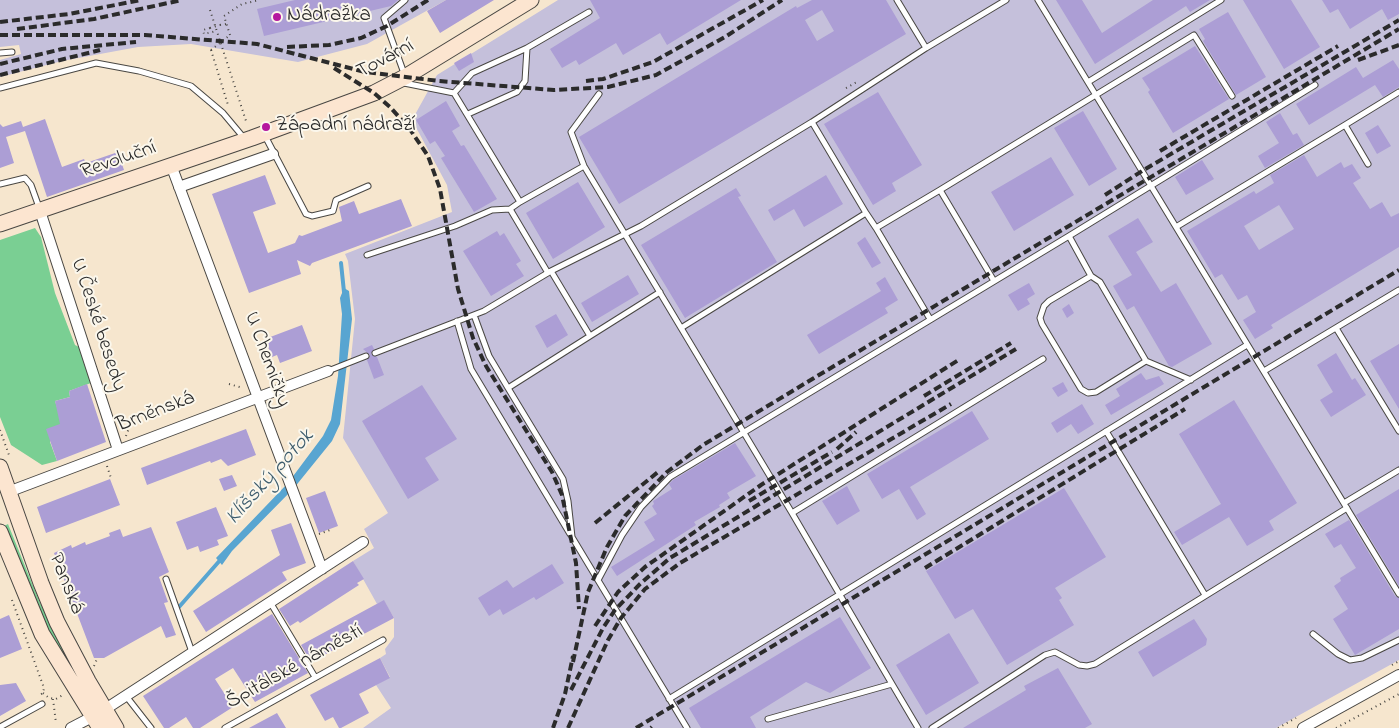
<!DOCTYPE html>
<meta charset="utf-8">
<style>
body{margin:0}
canvas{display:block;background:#f6e6ce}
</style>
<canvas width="1399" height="728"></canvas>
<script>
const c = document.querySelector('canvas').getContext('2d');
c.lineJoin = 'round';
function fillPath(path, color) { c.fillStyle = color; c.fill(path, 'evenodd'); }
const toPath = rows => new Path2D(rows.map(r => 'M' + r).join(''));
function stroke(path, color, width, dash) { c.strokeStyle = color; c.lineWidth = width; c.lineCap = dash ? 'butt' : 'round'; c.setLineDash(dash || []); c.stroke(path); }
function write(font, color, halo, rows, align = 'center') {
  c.font = font + ' "Indie Flower",sans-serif'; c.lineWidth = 4; c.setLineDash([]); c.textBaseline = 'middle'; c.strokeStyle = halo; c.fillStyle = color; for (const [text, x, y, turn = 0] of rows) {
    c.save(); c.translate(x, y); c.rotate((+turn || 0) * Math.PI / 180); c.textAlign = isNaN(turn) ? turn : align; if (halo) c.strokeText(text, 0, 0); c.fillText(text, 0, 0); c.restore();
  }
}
const industrial = toPath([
 [0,0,446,0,367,44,298,62,191,44,138,47,62,61,0,77,0,60,21,54,19,45,0,47],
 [558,0,1399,0,1399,660,1276,728,363,728,391,708,376,685,390,677,380,658,386,654,385,649,394,637,394,618,384,601,377,604,353,561,374,548,364,529,388,513,343,438,355,319,348,261,345,254,452,212,447,185,412,120,437,75]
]);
const green = toPath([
 [35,228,41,237,55,293,75,345,79,347,91,383,69,391,70,397,55,401,57,407,71,408,50,442,57,461,42,465,11,445,0,417,0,240],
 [8,524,40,603,80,680,77,682,51,639,4,526]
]);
const water = toPath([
 [344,288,349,291,352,319,340,424,332,441,294,488,232,551,222,565,216,558,288,483,323,436,331,420,338,376,342,314,340,298]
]);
const stream = toPath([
 [341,263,344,292],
 [179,607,222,558]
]);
const building = toPath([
 [295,0,398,0,391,6,264,36,257,9],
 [446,0,494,0,440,33,427,11],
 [590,0,741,0,667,45,660,33,623,55,616,43,579,65,576,60,562,68,550,49,600,18],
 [812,0,886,0,906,34,619,204,579,137,796,6,797,8],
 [822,10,834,31,817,41,805,20],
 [1056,0,1082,0,1102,33,1153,0,1210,0,1190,12,1186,6,1095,64],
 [1243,0,1291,0,1320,47,1284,69],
 [1322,0,1399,0,1399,14,1388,20,1382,9,1350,29,1338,9,1330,13],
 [1228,12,1266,77,1236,95,1203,41,1205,39,1199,29],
 [1195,46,1229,99,1173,133,1148,92,1150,90,1142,78],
 [471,53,474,62,459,71,454,63],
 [1393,60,1399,69,1399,87,1383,97,1375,85,1309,125,1296,104,1356,67,1363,78],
 [878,92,922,165,892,183,896,191,873,205,824,124],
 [446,101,460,126,452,131,461,146,464,145,497,199,474,212,441,158,445,156,435,141,430,144,416,120],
 [1083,111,1117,169,1089,186,1054,128],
 [1280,113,1293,135,1297,133,1304,145,1265,168,1258,156,1279,143,1266,122],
 [45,119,62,167,84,159,86,163,118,152,124,170,47,197,25,131,6,137,14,163,0,168,0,124,3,127,21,121,23,127],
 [1378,125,1391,146,1377,154,1365,133],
 [1304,155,1317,177,1341,162,1344,168,1352,164,1361,178,1353,183,1370,209,1382,202,1391,217,1399,213,1399,247,1271,325,1273,328,1255,339,1243,320,1256,312,1247,295,1238,300,1222,274,1215,278,1187,231,1254,191,1256,194,1274,183,1270,175],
 [1279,205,1294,229,1259,250,1244,226],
 [1051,157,1074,195,1014,231,991,192],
 [1202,160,1214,179,1186,195,1175,177],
 [265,175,276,204,253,212,268,253,295,243,299,235,302,236,342,221,339,207,354,201,359,214,401,199,412,226,312,263,310,266,297,260,301,274,249,293,212,194],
 [826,175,843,204,804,227,794,209,774,221,768,210],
 [578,182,605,227,553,259,526,213],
 [736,188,741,196,738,197,777,262,685,318,641,245],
 [1138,218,1153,242,1136,252,1161,292,1176,283,1212,344,1172,367,1169,366,1134,306,1127,310,1113,286,1132,275,1108,236],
 [497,231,500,236,504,233,521,261,516,264,524,276,491,296,463,251],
 [865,237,881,263,872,268,857,243],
 [628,275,639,294,592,322,581,303],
 [885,277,898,300,885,308,888,313,819,354,807,335,881,291,876,283],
 [1029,283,1035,294,1027,299,1030,304,1018,311,1008,295],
 [1069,304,1074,313,1067,318,1062,309],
 [556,314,568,335,547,348,535,326],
 [302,325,312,351,280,363,277,355,272,357,265,339],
 [1399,344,1399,409,1370,361],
 [372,345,374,349,371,354,377,357,384,375,374,379,367,360,370,355,363,349],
 [1336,353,1352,380,1355,378,1366,395,1331,417,1320,400,1333,392,1317,365],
 [1141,373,1146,380,1159,376,1164,384,1111,415,1105,405,1120,396,1116,389],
 [1063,382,1068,391,1058,397,1052,388],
 [87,384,106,442,57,461,46,429,60,424,55,401,70,397,69,391],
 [422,385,457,439,425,458,439,480,408,499,362,421],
 [1234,400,1297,503,1269,521,1274,530,1247,546,1229,517,1182,545,1174,532,1221,504,1179,434],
 [1082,404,1094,424,1078,434,1071,424,1057,433,1051,423],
 [972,411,989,439,910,487,926,514,917,520,899,489,882,499,867,474],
 [246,429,256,455,228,466,221,459,211,463,210,461,147,485,141,468],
 [735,443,756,476,727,493,730,498,719,505,720,507,694,522,696,525,617,576,611,567,655,540,644,522,657,514,652,506,654,504,653,501,672,489,669,484,673,480],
 [232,475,237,486,224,491,219,479],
 [110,479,120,505,46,533,37,507],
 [847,486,860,511,837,525,822,501],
 [1064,488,1106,557,1055,588,1062,598,1059,600,1074,625,1007,665,973,609,955,619,926,571],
 [1399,489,1399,586,1356,515],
 [325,491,338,526,319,533,306,498],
 [216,507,228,536,217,540,219,545,200,552,198,546,187,550,176,522],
 [1349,520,1395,596,1399,598,1399,629,1355,655,1333,619,1348,609,1334,586,1341,581,1340,578,1356,568,1341,544,1334,548,1325,534],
 [291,523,306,563,282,572,287,580,206,632,193,611,280,555,271,530],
 [151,527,169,572,159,577,168,602,164,603,176,635,166,638,161,626,104,658,94,658,54,553,71,545,72,548,85,542,86,545,110,536,109,533,120,529,123,537],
 [353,561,364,579,357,583,359,585,300,623,298,621,290,626,279,609],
 [552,564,564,583,536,600,534,597,503,615,500,609,489,616,478,598,507,580,513,588],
 [384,600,394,618,311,662,301,645],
 [272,614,308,673,255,702,233,668,215,679,233,707,200,728,193,728,186,717,169,728,164,728,143,696],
 [9,615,22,649,0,658,0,619],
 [840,617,871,668,830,693,806,682,750,717,756,728,701,728,689,708],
 [1194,619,1207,639,1206,645,1153,677,1138,652],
 [949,633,979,683,926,715,896,665],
 [380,658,390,678,359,694,369,713,341,728,339,728,333,717,325,721,310,695],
 [1058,668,1092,724,1085,728,963,728,1026,690,1024,686],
 [16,683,26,701,0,716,0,685],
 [277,713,286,728,249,728]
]);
const path = toPath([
 [210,10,247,124],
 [220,25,226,24],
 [210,28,203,30,204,34,216,31],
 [230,35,224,16,242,4,260,0],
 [211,50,228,105],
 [846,88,857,82],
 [229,384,243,388],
 [0,430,9,455],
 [126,436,129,428],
 [107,466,111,478],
 [319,534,330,530,329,529],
 [12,600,44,688,43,693,40,695],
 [1392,665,1399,661],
 [94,666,97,659],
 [43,693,49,698,56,699,63,695],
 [53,699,56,723],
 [1278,728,1296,718],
 [1336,728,1399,694]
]);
const lane = toPath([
 [405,0,384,18,405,76],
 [897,0,926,48],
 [1038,0,1399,594],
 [0,53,12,52],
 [1088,82,1221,0],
 [404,83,454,93,472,73,527,48],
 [0,88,96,63,139,71,191,86,223,113,244,138],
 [454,93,520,202,584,166],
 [599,94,571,132,584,166,792,513,1043,359],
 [468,114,517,92,525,81,527,48,589,12],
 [264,134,306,214,312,216,333,211,336,200,368,186],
 [1368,164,1345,125,1399,92],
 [0,184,25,178,31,185,40,210],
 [510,209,548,273],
 [866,213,876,228,940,190],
 [1176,227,1345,125],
 [876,228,930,319],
 [1069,236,1315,85],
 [367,255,455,226,492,210,510,209,520,202],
 [551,271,590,336,660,292],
 [1091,276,1100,282,1146,361,1191,380],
 [994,281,940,190,1194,35,1232,96],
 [474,315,489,356,508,388,590,336],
 [457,321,471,369,570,534],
 [681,328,866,213,812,122,926,48,1006,0],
 [1336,328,1399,431],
 [375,353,484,311,551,271,641,226,812,122],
 [328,371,366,356],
 [1264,371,1399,290],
 [508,388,563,479,568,501,572,537,687,728],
 [1106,431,1205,595],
 [1344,503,1399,470],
 [166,579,192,652],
 [598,580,622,535,641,507,670,477,1069,236,1091,276,1049,301,1044,306,1040,318,1042,324,1081,389,1088,393,1096,392,1146,361],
 [270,602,315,677],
 [1313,634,1338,654,1350,660,1362,658,1399,640],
 [892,684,918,728],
 [126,696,151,728],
 [669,699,1247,345],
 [768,719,892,684,792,513],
 [0,727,42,704],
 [225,728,383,640],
 [932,728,1045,655,1055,652,1079,665,1087,666,1095,664,1347,508]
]);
const street = toPath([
 [171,165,322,569],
 [179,187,273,154],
 [40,211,118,450],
 [8,492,328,371],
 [104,710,363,542],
 [71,728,92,717],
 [1303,728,1399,675]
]);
const secondary = toPath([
 [0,224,252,138,374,93,405,77,531,0],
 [0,467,41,583,57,622,88,681,116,728],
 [0,532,42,634,100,728]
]);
const rail = toPath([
 [0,22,69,14,141,0],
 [17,29,94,19,182,0],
 [0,35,145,35,257,44,365,72,439,81,554,90,608,87,656,75,725,37,782,0],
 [287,47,329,45,361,38,387,26,428,0],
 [1358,60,1399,45],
 [0,64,62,49,136,42],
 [334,68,374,93,390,107,409,128,428,156,440,189,458,289,473,338,486,366,552,472,562,495,576,563,579,609],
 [0,75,100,50],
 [586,81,603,79,653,62,763,0],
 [1160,151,1338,46],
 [1105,195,1142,171,1399,20],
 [924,396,1011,343],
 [837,449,856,432],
 [749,501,832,452],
 [595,523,658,472],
 [925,568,1185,409],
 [595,626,618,592,645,567,761,485,960,359],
 [573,662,588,592,607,547,625,516,667,472,703,445,814,378,1399,29],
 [571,690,603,628,615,610,640,584,670,558,1016,349],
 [553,728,565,694,573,656],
 [568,728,608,640,621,618,645,589,680,563,951,404],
 [636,728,1399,270],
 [651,728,652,727]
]);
const pathBridge = toPath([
 [210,28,220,25],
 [211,50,230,35]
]);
const markers = [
 [277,17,5,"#b5179e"],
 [266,127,5,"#b5179e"]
];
const poiNames = [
 ["Nádražka",287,17],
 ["Západní nádraží",276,127]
];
const streetNames = [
 ["Tovární",386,60,-28],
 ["Revoluční",119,161,-19],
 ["U České besedy",97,325,72],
 ["U Chemičky",266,360,70],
 ["Brněnská",156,413,-21],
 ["Panská",65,584,68],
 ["Špitálské náměstí",295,668,-29]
];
const waterNames = [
 ["Klíšský potok",271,478,-48]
];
fillPath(industrial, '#c5c0db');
fillPath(green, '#7acf93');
fillPath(water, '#58a5d1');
stroke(stream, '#58a5d1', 4);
fillPath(building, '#ac9ed5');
stroke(lane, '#494743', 7);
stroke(street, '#494743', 12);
stroke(secondary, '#494743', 17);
stroke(path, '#494743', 2, [1, 4]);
stroke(lane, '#fff', 5);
stroke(street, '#fff', 10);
stroke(secondary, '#fce5d0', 15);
stroke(rail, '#2b2b2b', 4, [8, 4]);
stroke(pathBridge, '#494743', 2, [1, 4]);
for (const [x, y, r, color] of markers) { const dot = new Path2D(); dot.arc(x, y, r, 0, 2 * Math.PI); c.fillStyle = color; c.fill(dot); stroke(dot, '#fbf7ec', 2); }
write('21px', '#2b2b2b', '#fbf7ec', poiNames, 'left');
write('21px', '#2b2b2b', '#fbf7ec', streetNames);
write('italic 22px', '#3d5c6d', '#fbf7ec', waterNames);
</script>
